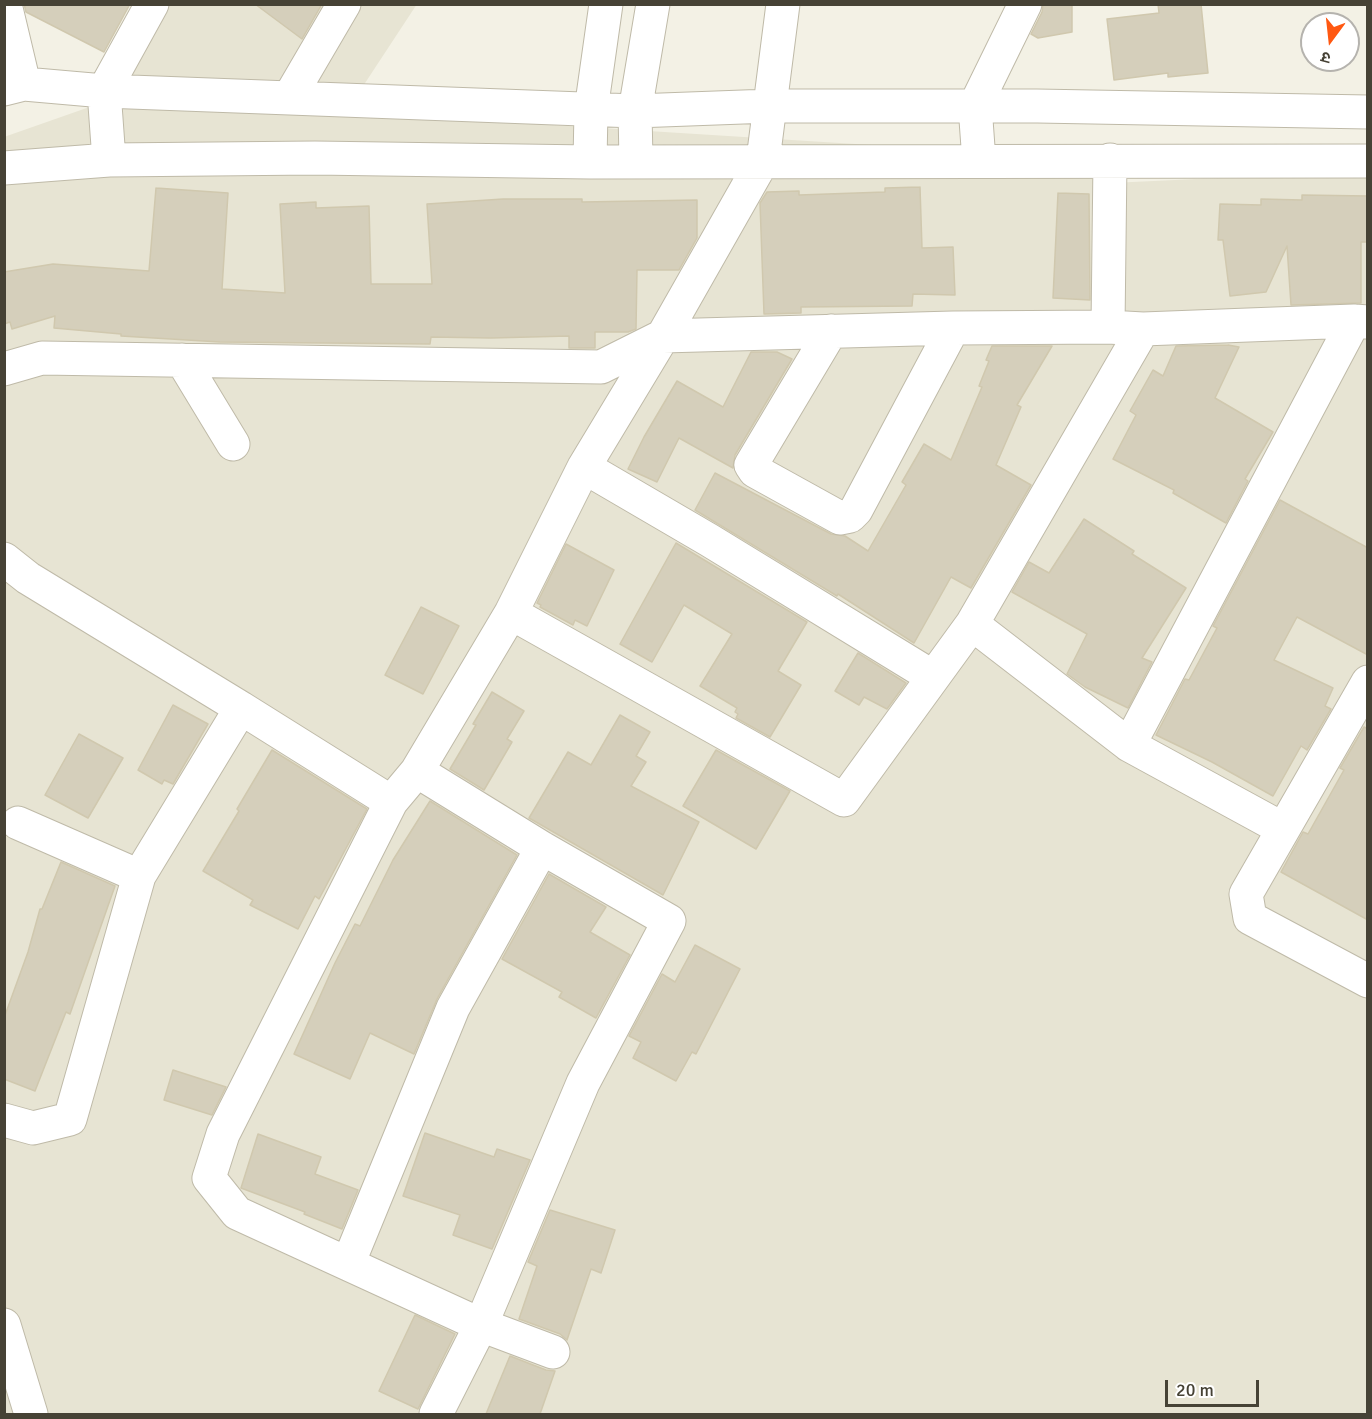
<!DOCTYPE html>
<meta charset="utf-8">
<style>
body{margin:0}
#map{position:relative;width:1372px;height:1419px;overflow:hidden;background:#f3f1e5;font-family:Signika,"Noto Sans Devanagari",sans-serif}
canvas{display:block}
.frame{position:absolute;inset:0;border:6px solid #464235;pointer-events:none}
.north{position:absolute;left:1300px;top:12px;width:60px;height:60px;box-sizing:border-box;background:#fff;border:2px solid #b5b3ae;border-radius:50%;rotate:195deg;font-size:16px;font-weight:700;line-height:24px;text-align:center;color:#464235}
.north::after{content:'';display:block;margin:auto;width:21px;height:27px;background:#ff5811;clip-path:polygon(50% 0,100% 100%,50% 72%,0 100%)}
.scale{position:absolute;left:1165px;top:1380px;width:94px;height:27px;box-sizing:border-box;border:3px solid #464235;border-top:0;padding-left:8px;font-size:18px;line-height:21px;white-space:nowrap;color:#464235;-webkit-text-stroke:4px #fff;paint-order:stroke}
</style>
<div id="map">
<canvas width="1372" height="1419"></canvas>
<div class="frame"></div>
<div class="north">उ</div>
<div class="scale">20 m</div>
</div>
<script>
const c = document.querySelector('canvas').getContext('2d');
c.lineJoin = 'round';
function fillPath(path, color) { c.fillStyle = color; c.fill(path, 'evenodd'); }
const toPath = rows => new Path2D(rows.map(r => 'M' + r).join(''));
function stroke(path, color, width, dash) { c.strokeStyle = color; c.lineWidth = width; c.lineCap = dash ? 'butt' : 'round'; c.setLineDash(dash || []); c.stroke(path); }
const residential = toPath([
 [417,4,346,112,1110,160,1111,183,1367,171,1367,1414,5,1414,4,137,118,97,160,5]
]);
const building = toPath([
 [24,4,130,4,104,52,26,12,24,4],
 [255,4,322,4,302,39,255,4],
 [1043,4,1072,4,1072,32,1038,38,1031,34,1042,12,1043,4],
 [1158,4,1201,4,1208,73,1168,77,1168,73,1114,80,1107,19,1159,13,1158,4],
 [920,187,922,248,953,247,955,295,913,294,912,306,801,307,801,313,764,314,760,203,767,192,799,191,799,195,885,192,885,188,920,187],
 [156,188,228,193,222,289,285,293,280,204,316,202,316,208,369,206,371,284,432,284,427,204,503,199,582,199,582,202,697,200,697,238,679,270,637,270,636,329,628,332,595,332,595,348,569,348,569,336,491,338,431,337,430,344,220,342,121,336,121,334,54,328,55,316,12,329,10,322,4,324,4,272,53,264,149,271,156,188],
 [1058,193,1089,194,1090,300,1053,298,1058,193],
 [1302,195,1368,196,1368,242,1361,242,1361,303,1291,305,1287,246,1266,292,1230,296,1223,240,1218,240,1220,204,1261,205,1261,199,1302,200,1302,195],
 [1228,345,1239,347,1215,398,1273,432,1245,479,1248,481,1226,523,1173,493,1174,490,1113,459,1136,415,1130,411,1153,370,1163,376,1176,346,1228,345],
 [992,346,1052,346,1017,405,1021,407,996,465,1031,485,971,588,951,577,914,643,838,594,837,596,695,510,715,473,831,534,845,536,868,551,906,485,902,482,924,444,951,460,982,387,979,386,989,361,986,360,992,346],
 [751,352,777,352,792,359,735,455,733,468,679,438,657,482,628,469,644,437,677,381,723,407,751,352],
 [1280,500,1368,548,1368,655,1297,617,1274,660,1333,688,1325,706,1331,709,1307,750,1301,746,1273,796,1212,762,1156,735,1185,679,1189,680,1217,628,1213,626,1280,500],
 [1084,519,1134,551,1132,554,1186,588,1142,658,1152,662,1128,708,1085,687,1067,674,1087,634,1012,592,1029,562,1049,573,1084,519],
 [676,543,807,622,778,671,801,685,770,737,736,718,738,714,735,712,737,708,700,686,732,634,684,605,652,662,620,644,676,543],
 [566,544,614,570,587,626,575,620,573,625,540,607,541,605,537,603,566,544],
 [421,607,459,626,423,694,385,675,421,607],
 [858,653,906,683,887,709,864,697,859,705,835,691,858,653],
 [492,692,524,711,507,739,512,742,484,790,450,769,476,725,473,724,492,692],
 [173,705,208,724,173,784,164,780,162,784,138,770,173,705],
 [620,715,650,732,636,756,646,762,631,786,699,822,663,895,529,818,568,752,591,765,620,715],
 [1368,726,1368,920,1281,872,1303,832,1308,834,1344,770,1340,768,1364,727,1366,728,1368,726],
 [79,734,123,758,88,818,45,795,79,734],
 [272,750,367,809,319,899,315,896,298,929,250,905,253,900,203,871,239,811,237,809,272,750],
 [716,750,790,791,756,849,683,806,716,750],
 [430,801,517,855,437,999,414,1054,370,1033,350,1079,294,1054,335,963,355,924,360,926,393,860,430,801],
 [61,862,115,886,70,1014,66,1012,35,1091,4,1079,4,1018,28,952,40,909,42,909,61,862],
 [549,874,606,907,590,932,630,955,596,1018,559,997,562,992,502,959,549,874],
 [695,945,740,969,696,1054,692,1052,676,1081,633,1058,641,1042,629,1036,662,974,675,982,695,945],
 [173,1070,226,1087,212,1115,164,1100,173,1070],
 [425,1133,494,1157,497,1149,530,1160,492,1249,453,1235,460,1215,403,1196,425,1133],
 [258,1134,321,1157,315,1174,358,1190,342,1229,304,1214,305,1212,241,1188,258,1134],
 [550,1210,615,1230,601,1273,591,1269,567,1340,560,1334,519,1319,537,1266,528,1262,550,1210],
 [415,1315,455,1334,418,1409,379,1391,415,1315],
 [510,1356,546,1370,555,1371,540,1414,486,1414,510,1356]
]);
const minor = toPath([
 [5,4,24,84],
 [4,89,24,84,104,91,635,111,770,106,1037,106,1368,112],
 [289,98,344,4],
 [109,160,104,91,152,4],
 [636,161,635,111,653,4],
 [979,161,975,106,1025,4],
 [590,162,591,110,606,4],
 [4,168,109,160,315,158,590,162,1368,161],
 [1108,327,1110,160],
 [831,331,751,465,755,471,840,518,850,516,856,510,953,328],
 [182,360,233,444],
 [4,369,42,358,601,367,663,336,953,328,1108,327,1143,329,1354,321,1368,322],
 [584,467,709,540,933,677],
 [4,559,28,578,241,708],
 [511,613,844,800,972,624,1143,329],
 [972,624,1129,745,1283,829],
 [1368,682,1246,894,1250,918,1368,981],
 [1129,745,1354,321],
 [417,771,542,848,669,921,583,1083,481,1325,436,1414],
 [18,823,139,876],
 [4,1120,33,1128,70,1119,139,876,241,708,391,802],
 [348,1264,453,1008,542,848],
 [4,1325,31,1414],
 [553,1352,481,1325,237,1213,209,1178,223,1134,391,802,417,771,511,613,584,467,663,336,763,160,783,4]
]);
fillPath(residential, '#e7e4d3');
fillPath(building, '#d5cfbb');
stroke(building, '#d0c8ae', 1.5);
stroke(minor, '#bfbaa8', 35);
stroke(minor, '#fff', 33);
</script>
